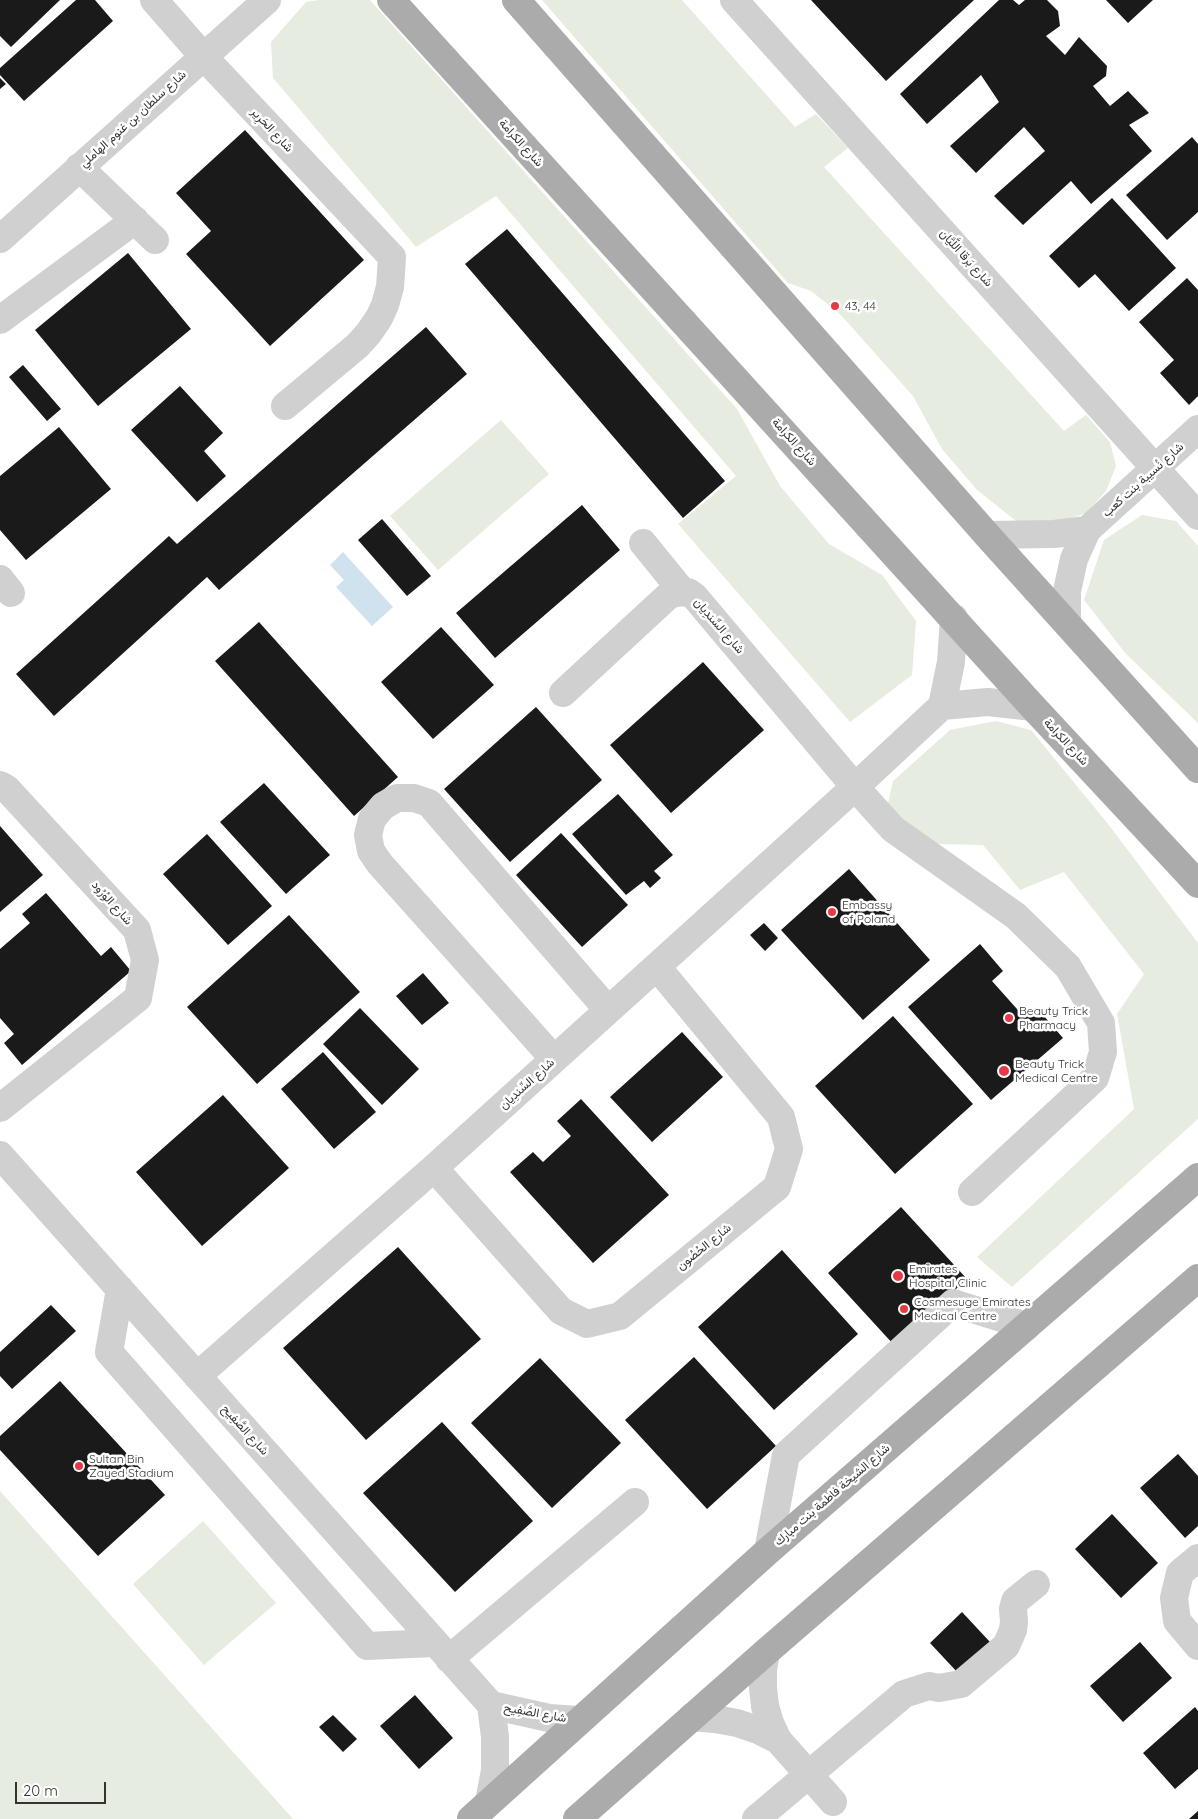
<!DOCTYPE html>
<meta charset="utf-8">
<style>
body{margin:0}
#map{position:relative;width:1198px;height:1819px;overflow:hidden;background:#fff;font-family:Quicksand,sans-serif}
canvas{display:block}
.scale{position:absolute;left:15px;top:1782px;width:91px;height:22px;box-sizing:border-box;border:2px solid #333;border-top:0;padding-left:6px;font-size:15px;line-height:18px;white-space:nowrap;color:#333;-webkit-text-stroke:4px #fff;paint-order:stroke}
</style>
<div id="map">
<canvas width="1198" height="1819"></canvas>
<div class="scale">20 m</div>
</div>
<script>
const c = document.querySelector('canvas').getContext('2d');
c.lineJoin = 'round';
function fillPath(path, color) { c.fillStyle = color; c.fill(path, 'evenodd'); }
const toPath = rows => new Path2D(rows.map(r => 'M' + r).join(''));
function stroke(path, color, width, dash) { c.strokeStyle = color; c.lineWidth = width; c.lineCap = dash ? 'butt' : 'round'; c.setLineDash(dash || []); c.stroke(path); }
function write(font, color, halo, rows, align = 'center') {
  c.font = font + ' Quicksand,Vazirmatn,sans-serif'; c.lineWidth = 5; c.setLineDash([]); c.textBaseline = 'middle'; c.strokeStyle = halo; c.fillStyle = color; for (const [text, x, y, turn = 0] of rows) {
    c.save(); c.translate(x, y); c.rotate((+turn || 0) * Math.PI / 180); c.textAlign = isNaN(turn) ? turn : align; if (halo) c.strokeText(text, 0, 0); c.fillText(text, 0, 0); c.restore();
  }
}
const green = toPath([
 [319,0,370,0,737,409,780,486,829,544,882,575,916,621,912,675,850,722,678,524,736,476,496,196,416,247,273,78,271,42,306,2],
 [542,0,682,0,795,127,816,114,848,148,824,167,1064,431,1086,415,1110,442,1116,466,1106,491,1086,513,1051,525,1020,524,977,490,942,449,913,396,840,314,811,291,788,283],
 [501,420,549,474,438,570,390,516],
 [1142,515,1176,521,1198,546,1198,723,1126,654,1084,600,1104,540],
 [996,721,1031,730,1108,824,1198,943,1198,1119,1012,1287,977,1257,1134,1109,1117,1014,1144,974,1064,872,1020,890,983,845,939,844,916,834,887,808,893,781,950,730],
 [0,1491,293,1819,0,1819],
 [203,1521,276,1603,204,1665,133,1584]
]);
const water = toPath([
 [343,552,393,607,372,626,336,587,344,580,330,565]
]);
const building = toPath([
 [0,0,60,0,11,47,0,36],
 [76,0,95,0,113,21,24,101,0,75,0,68],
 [811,0,974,0,886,81],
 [999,0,1013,0,1019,5,1025,0,1047,0,1058,11,1060,26,1046,36,1065,55,1079,37,1107,66,1106,76,1093,86,1110,106,1128,91,1149,113,1129,125,1152,151,1091,204,1071,181,1023,225,994,196,1045,151,1024,127,976,173,950,146,999,102,981,75,927,124,900,94],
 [1106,0,1153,0,1128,23],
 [0,78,6,84,0,89],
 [245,130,364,260,270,346,186,254,211,231,176,193],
 [1192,137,1198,144,1198,212,1167,240,1126,195],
 [1112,198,1176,268,1129,311,1095,274,1079,288,1049,256],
 [507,229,725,481,683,518,465,264],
 [128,253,191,329,98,406,35,330],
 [1187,278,1198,290,1198,396,1189,405,1160,373,1174,360,1139,322],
 [426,327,467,374,219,590,207,577,54,716,16,674,169,536,177,544],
 [23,365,61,409,47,421,9,377],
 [180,386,223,433,204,451,226,476,197,502,131,430],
 [59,427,111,489,26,560,0,530,0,476],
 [582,505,620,550,495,658,456,613],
 [382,519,431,576,407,596,358,540],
 [259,622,398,777,354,816,215,661],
 [441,627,494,685,433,739,381,682],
 [703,662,764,730,671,813,610,745],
 [536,707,602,780,510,862,444,789],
 [264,783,330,855,286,894,220,822],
 [618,794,673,855,654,871,661,878,650,888,644,881,626,895,572,834],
 [0,826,43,875,0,912],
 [561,833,628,905,582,947,516,875],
 [207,834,272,906,228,945,163,874],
 [849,869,930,960,863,1020,781,930],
 [46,893,101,956,111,947,131,971,22,1065,4,1043,14,1034,0,1018,0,949,30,923,22,914],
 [289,915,360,992,257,1084,187,1007],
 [764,923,778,938,765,951,750,935],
 [980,944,1003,971,992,981,1025,1018,1037,1008,1063,1038,991,1100,908,1007],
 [423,973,449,1003,422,1025,396,996],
 [360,1008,419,1069,382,1105,323,1044],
 [893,1016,973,1104,895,1174,815,1086],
 [682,1032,723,1077,652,1142,610,1097],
 [323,1052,376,1112,334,1149,281,1089],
 [223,1095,289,1168,202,1246,136,1172],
 [581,1099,669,1195,593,1263,510,1172,533,1152,543,1162,571,1136,557,1121],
 [901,1207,967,1279,894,1345,828,1273],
 [398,1247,481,1339,366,1440,283,1348],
 [782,1250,858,1334,774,1410,698,1327],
 [51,1305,76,1331,12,1389,0,1376,0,1352],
 [694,1357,776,1446,707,1509,625,1420],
 [540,1358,621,1443,552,1508,471,1423],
 [60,1381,165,1495,98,1556,0,1450,0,1436],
 [442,1422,533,1521,455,1592,363,1493],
 [1178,1454,1198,1476,1198,1526,1185,1538,1140,1488],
 [1112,1514,1158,1563,1121,1598,1075,1549],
 [962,1612,990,1642,958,1673,930,1643],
 [1140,1642,1172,1678,1123,1722,1090,1686],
 [415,1695,453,1738,419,1769,380,1726],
 [1195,1707,1198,1711,1198,1769,1175,1789,1143,1753],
 [333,1715,357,1739,343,1752,319,1727],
 [1198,1811,1198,1819,1189,1819]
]);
const minor = toPath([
 [154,0,203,56,392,257,390,287,385,305,379,318,368,334,357,346,285,406],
 [734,0,1198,516],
 [79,167,155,240],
 [0,239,267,0],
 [0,320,135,220],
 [987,535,1054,534,1087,530],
 [643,543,682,591],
 [0,579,11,593],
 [1067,623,1067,591,1074,559,1087,530,1198,429],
 [563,693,668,596,675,593,688,592,695,597,855,787,893,829,1016,916,1068,967,1101,1023,1103,1052,1095,1078,972,1192],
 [942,706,988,702,1033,707],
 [0,785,7,789,137,930,145,960,138,998,0,1108],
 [554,1059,380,864,371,851,368,835,372,819,383,806,397,798,414,798,429,803,608,1010],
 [0,1155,491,1705,549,1718,579,1720],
 [434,1168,561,1311,587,1324,620,1316,777,1187,789,1149,781,1117,657,967],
 [120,1289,109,1352,367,1646,434,1643],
 [197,1376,434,1168,855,787,942,706,951,662,954,618],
 [768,1551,786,1455,953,1303,1027,1326],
 [1198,1558,1180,1573,1174,1598,1177,1621,1198,1646],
 [766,1652,763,1670,763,1688,765,1706,770,1723,778,1740,833,1802],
 [449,1659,635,1502],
 [692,1717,715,1719,737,1723,758,1730,778,1740],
 [489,1802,495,1770,495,1737,491,1705],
 [756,1819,904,1694,929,1686,939,1688,961,1684,1006,1646,1013,1630,1014,1622,1013,1609,1015,1601,1036,1584]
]);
const major = toPath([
 [391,0,1033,707,1198,884],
 [516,0,987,535,1198,769],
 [471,1819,768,1551,1198,1177],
 [577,1819,766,1652,1198,1278]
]);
const markers = [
 [835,306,5,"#e63946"],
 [832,912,5,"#e63946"],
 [1009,1018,5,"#e63946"],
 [1004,1071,6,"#e63946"],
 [898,1276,6,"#e63946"],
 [904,1309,5,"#e63946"],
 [79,1466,5,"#e63946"]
];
const streetNames = [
 ["شارع سلطان بن غنوم الهاملي",133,119,-42],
 ["شارع الحَرِير",272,130,47],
 ["شارع الكرامة",521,143,48],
 ["شارع بَرقا اللَّيَّان",966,258,48],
 ["شارع الكرامة",794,442,48],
 ["شارع نُسيبة بنت كعب",1143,480,-42],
 ["شارع السِّندِيان",719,626,49],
 ["شارع الكرامة",1066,742,47],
 ["شارع الوُرُود",112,903,48],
 ["شارع السِّندِيان",527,1084,-42],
 ["شارع الحُصُون",704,1247,-39],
 ["شارع الصَّفِيح",245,1430,48],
 ["شارع الشيخة فاطمة بنت مبارك",832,1495,-41],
 ["شارع الصَّفِيح",535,1713,10]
];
const poiNames = [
 ["43, 44",845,306],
 ["Embassy",842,905],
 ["of Poland",842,919],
 ["Beauty Trick",1019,1011],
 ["Pharmacy",1019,1025],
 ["Beauty Trick",1015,1064],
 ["Medical Centre",1015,1078],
 ["Emirates",909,1269],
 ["Hospital Clinic",909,1283],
 ["Cosmesuge Emirates",914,1302],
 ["Medical Centre",914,1316],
 ["Sultan Bin",89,1459],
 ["Zayed Stadium",89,1473]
];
fillPath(green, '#e6ecdf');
fillPath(water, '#cfe2ee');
fillPath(building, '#1a1a1a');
stroke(minor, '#d0d0d0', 28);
stroke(major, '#ababab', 28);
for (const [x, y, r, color] of markers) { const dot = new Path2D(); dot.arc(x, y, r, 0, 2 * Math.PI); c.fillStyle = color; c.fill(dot); stroke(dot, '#fff', 2); }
write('12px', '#333', '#fff', streetNames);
write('12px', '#333', '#fff', poiNames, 'left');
</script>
